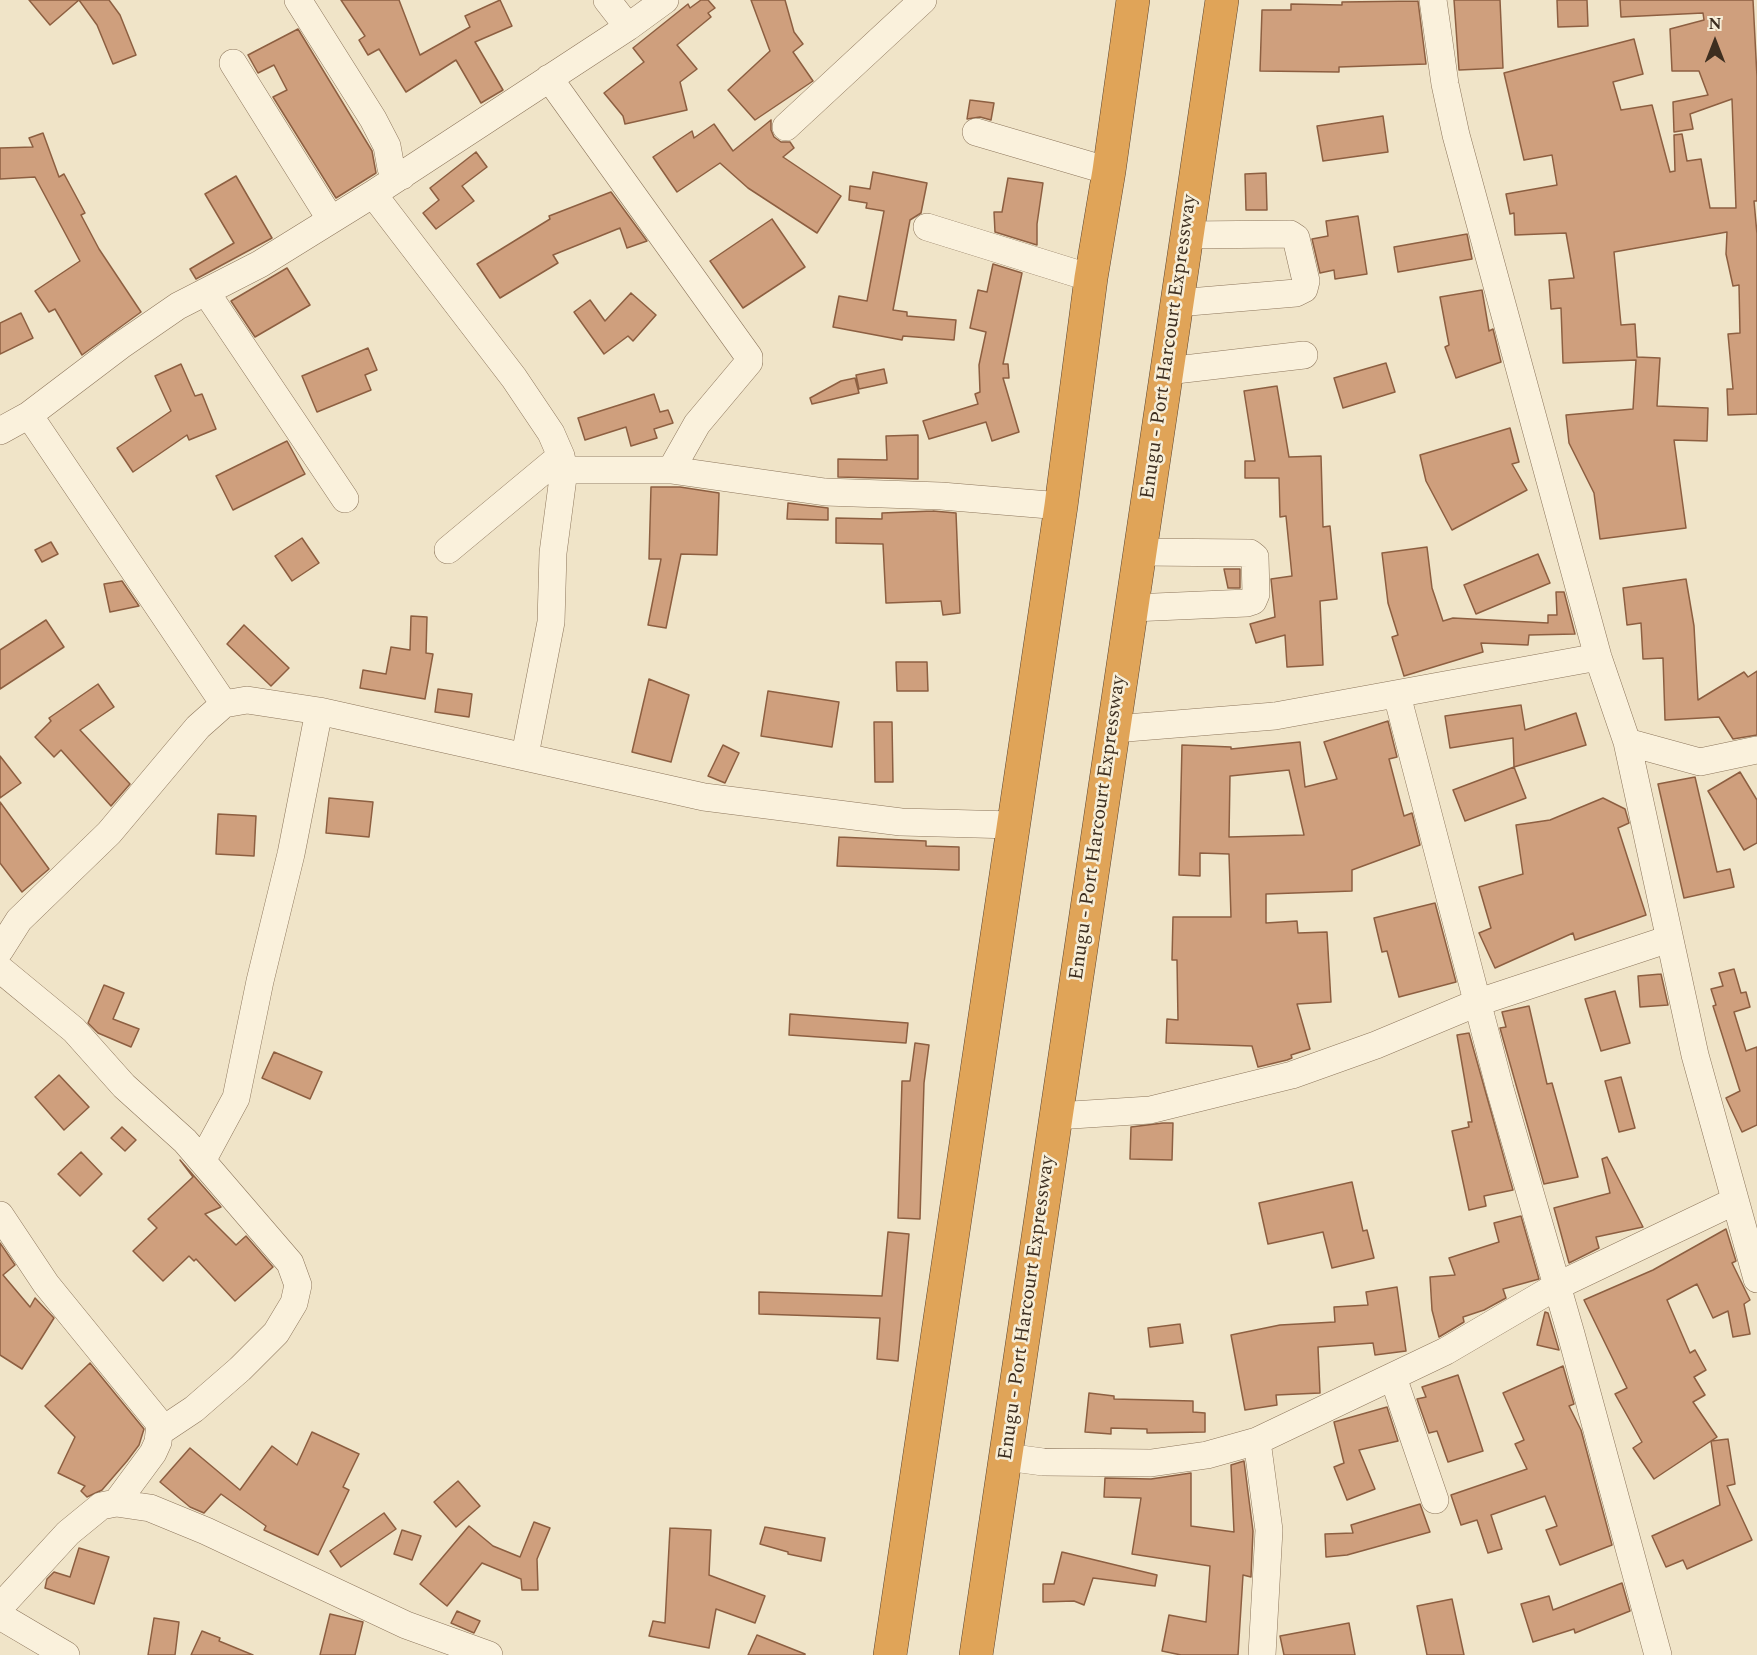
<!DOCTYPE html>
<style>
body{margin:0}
#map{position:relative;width:1757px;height:1655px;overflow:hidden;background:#f0e4c8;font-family:Spectral,serif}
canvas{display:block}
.north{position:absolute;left:1685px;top:12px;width:60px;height:60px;-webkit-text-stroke:4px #f7eed8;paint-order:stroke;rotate:0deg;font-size:16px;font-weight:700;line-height:24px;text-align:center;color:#3d2e20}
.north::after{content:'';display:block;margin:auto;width:21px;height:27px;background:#3d2e20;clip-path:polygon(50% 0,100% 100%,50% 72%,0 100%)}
</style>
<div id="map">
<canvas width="1757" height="1655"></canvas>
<div class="north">N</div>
</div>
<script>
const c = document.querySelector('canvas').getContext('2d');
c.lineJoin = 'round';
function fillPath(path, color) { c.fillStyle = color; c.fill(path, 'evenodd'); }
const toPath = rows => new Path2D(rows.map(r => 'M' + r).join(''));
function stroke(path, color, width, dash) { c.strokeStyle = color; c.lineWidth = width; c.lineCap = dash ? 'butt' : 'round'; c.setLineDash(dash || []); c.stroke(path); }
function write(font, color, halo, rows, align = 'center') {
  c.font = font + ' Spectral,serif'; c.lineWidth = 5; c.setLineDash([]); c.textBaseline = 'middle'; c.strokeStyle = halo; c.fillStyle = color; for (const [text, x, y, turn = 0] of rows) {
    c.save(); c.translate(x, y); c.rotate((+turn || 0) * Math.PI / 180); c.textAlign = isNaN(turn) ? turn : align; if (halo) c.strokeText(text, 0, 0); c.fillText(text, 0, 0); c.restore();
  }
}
const building = toPath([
 [29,0,109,0,120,15,136,55,113,64,97,25,79,0,50,25,29,0],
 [341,0,399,0,420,55,470,27,465,16,500,0,512,26,475,42,503,90,481,103,456,60,406,92,379,49,368,55,359,40,365,36,341,0],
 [701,0,708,0,715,8,708,13,711,17,677,45,697,69,680,82,687,110,625,124,623,116,604,93,644,62,633,48,688,4,690,8,701,0],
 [751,0,785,0,794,32,803,44,793,52,813,81,755,120,728,90,770,51,751,0],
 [1454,0,1500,0,1503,68,1459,70,1454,0],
 [1557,0,1587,0,1588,26,1558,27,1557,0],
 [1620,0,1753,0,1757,77,1757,201,1754,201,1757,234,1757,414,1728,415,1727,389,1733,389,1728,334,1740,333,1739,285,1733,286,1726,254,1727,232,1614,252,1621,325,1635,324,1637,357,1660,358,1657,406,1708,408,1707,441,1674,440,1686,528,1600,539,1594,493,1569,443,1566,415,1633,409,1636,360,1563,363,1561,308,1551,309,1549,280,1574,278,1566,233,1515,235,1514,213,1510,214,1506,194,1557,185,1552,155,1524,160,1504,73,1634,39,1643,74,1613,82,1621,110,1652,105,1670,172,1675,171,1674,135,1682,134,1687,161,1701,159,1710,208,1736,208,1732,99,1690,114,1693,129,1674,132,1673,102,1708,95,1699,71,1672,71,1670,29,1704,20,1703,13,1621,17,1620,0],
 [1418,1,1426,64,1339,67,1339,72,1260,71,1262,10,1291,10,1291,4,1342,5,1342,2,1418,1],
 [298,29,372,151,376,173,336,198,273,97,287,90,274,65,258,73,248,55,298,29],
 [970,100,994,103,991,120,980,117,967,119,970,100],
 [1383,116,1388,152,1323,161,1317,126,1383,116],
 [771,120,771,130,774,137,781,142,790,142,794,148,783,157,841,196,817,233,748,188,720,163,677,192,653,157,692,131,694,138,714,124,733,151,771,120],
 [43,133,59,177,64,174,85,213,81,215,99,249,141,312,82,355,55,309,49,312,35,291,80,261,35,177,0,179,0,148,33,147,29,138,43,133],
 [476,152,487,167,462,186,474,201,436,229,423,213,439,200,430,188,476,152],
 [873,172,927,183,921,213,910,220,893,310,907,312,907,316,956,320,954,340,903,336,902,340,833,327,839,296,867,301,884,211,866,208,867,203,849,200,850,186,870,189,873,172],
 [1266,173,1267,210,1246,210,1245,174,1266,173],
 [236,176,272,238,196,279,190,269,234,243,205,194,236,176],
 [1008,178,1043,183,1037,224,1037,245,995,232,994,212,1002,212,1008,178],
 [611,192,647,241,627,248,620,228,553,255,558,263,500,298,477,264,550,219,549,216,611,192],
 [1358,216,1367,274,1335,279,1334,270,1320,273,1312,239,1328,236,1326,221,1358,216],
 [772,219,805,267,743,308,710,261,772,219],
 [1467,234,1472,259,1398,272,1394,247,1467,234],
 [993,264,1022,273,1003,364,1008,364,1009,378,1003,378,1019,432,992,441,986,422,929,439,923,421,978,404,975,394,980,392,979,365,986,332,970,328,978,290,987,292,993,264],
 [287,268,310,305,255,337,231,301,287,268],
 [1482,290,1489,331,1493,329,1501,362,1456,378,1445,347,1449,345,1440,297,1482,290],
 [631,293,656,315,633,341,628,336,604,354,574,312,590,300,605,321,631,293],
 [21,313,33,338,0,354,0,323,21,313],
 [368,348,377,370,365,375,371,390,317,412,302,376,368,348],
 [1386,363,1395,392,1343,408,1334,378,1386,363],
 [181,364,195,396,202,394,216,429,189,440,187,435,133,472,117,448,171,411,155,376,181,364],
 [884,369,887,383,859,389,856,375,884,369],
 [855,378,859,393,812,404,810,398,841,381,855,378],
 [1277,386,1289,457,1321,456,1323,527,1330,526,1337,599,1320,601,1323,665,1287,667,1285,635,1256,643,1250,624,1275,617,1271,579,1292,576,1286,516,1280,517,1279,478,1245,478,1245,461,1255,461,1244,391,1277,386],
 [654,394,660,412,668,410,673,423,654,429,657,438,631,446,626,427,585,440,578,418,654,394],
 [1510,428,1519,462,1512,464,1527,490,1452,530,1426,481,1420,455,1510,428],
 [918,435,918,479,838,477,838,459,887,460,886,436,918,435],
 [287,441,305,474,233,510,216,476,287,441],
 [651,487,680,487,719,493,717,555,681,554,666,628,648,625,661,559,649,559,651,487],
 [788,503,828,508,828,520,787,519,788,503],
 [933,511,956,513,960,613,943,615,941,601,886,603,883,544,836,543,836,518,882,519,882,513,933,511],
 [302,538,319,563,292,581,275,556,302,538],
 [51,542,58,554,42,562,35,550,51,542],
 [1427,547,1432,588,1443,621,1453,618,1548,623,1548,615,1557,615,1556,592,1564,592,1575,634,1529,635,1528,645,1481,643,1483,652,1404,676,1392,637,1398,635,1388,603,1382,553,1427,547],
 [1538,554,1550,583,1476,614,1464,585,1538,554],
 [1224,569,1240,569,1240,588,1228,588,1224,569],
 [1686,579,1694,626,1698,700,1744,672,1748,677,1757,671,1757,735,1733,739,1719,717,1665,720,1663,658,1643,659,1641,623,1627,625,1623,588,1686,579],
 [122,581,139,606,110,612,104,584,122,581],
 [411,616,427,617,426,653,433,654,425,699,360,688,363,670,386,674,391,647,410,650,411,616],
 [46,620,64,647,0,689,0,650,46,620],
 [244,625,289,668,271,686,227,644,244,625],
 [896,662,927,662,928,691,897,691,896,662],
 [649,679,689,695,671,762,632,752,649,679],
 [98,684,114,707,80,730,130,784,111,806,61,750,54,757,35,737,51,721,49,718,98,684],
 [438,689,472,694,469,717,435,712,438,689],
 [768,691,839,702,832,747,761,736,768,691],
 [1521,705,1525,730,1576,713,1586,745,1514,767,1513,738,1450,748,1445,716,1521,705],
 [1388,721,1397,757,1389,759,1404,816,1412,813,1420,845,1352,870,1352,891,1266,894,1266,923,1297,921,1298,933,1327,932,1331,1002,1297,1004,1310,1049,1291,1055,1292,1058,1287,1060,1258,1067,1252,1046,1166,1043,1167,1019,1178,1020,1177,960,1172,960,1173,917,1231,917,1229,854,1200,853,1200,876,1179,875,1182,745,1231,747,1231,749,1300,742,1305,787,1337,779,1324,742,1388,721],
 [1289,770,1304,835,1229,837,1230,776,1289,770],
 [874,722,892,722,893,782,875,782,874,722],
 [723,745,739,753,725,783,708,776,723,745],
 [0,756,21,783,0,798,0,756],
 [1514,767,1526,798,1465,821,1453,790,1514,767],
 [1740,772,1757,800,1757,843,1744,850,1708,791,1740,772],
 [1695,777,1717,872,1730,869,1734,887,1684,898,1658,784,1695,777],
 [329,798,373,802,369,837,326,833,329,798],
 [1603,798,1625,809,1629,823,1618,828,1646,915,1575,940,1573,933,1495,968,1479,933,1491,928,1479,887,1523,874,1516,825,1550,820,1603,798],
 [0,802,49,869,22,892,0,863,0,802],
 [218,814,256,816,254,856,216,854,218,814],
 [839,837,926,841,926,846,959,847,959,870,837,866,839,837],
 [1435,903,1456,982,1399,997,1387,951,1382,952,1374,918,1435,903],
 [1734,969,1741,993,1746,992,1750,1007,1734,1012,1746,1051,1757,1047,1757,1125,1742,1132,1726,1098,1740,1091,1713,1006,1716,1005,1711,989,1723,986,1719,973,1734,969],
 [1661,974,1668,1005,1640,1007,1638,976,1661,974],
 [104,985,124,993,113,1019,139,1029,131,1047,98,1033,88,1023,104,985],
 [1615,991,1630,1043,1601,1051,1585,999,1615,991],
 [1529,1006,1547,1084,1552,1083,1578,1177,1544,1184,1500,1028,1506,1027,1502,1012,1529,1006],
 [790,1014,908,1023,906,1043,789,1035,790,1014],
 [1469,1033,1513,1190,1484,1196,1486,1206,1469,1210,1452,1131,1469,1127,1468,1122,1472,1122,1457,1035,1469,1033],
 [915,1043,929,1045,924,1083,920,1219,898,1218,902,1081,910,1081,915,1043],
 [274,1052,322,1072,310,1099,262,1078,274,1052],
 [59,1075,89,1107,64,1130,35,1097,59,1075],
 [1621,1077,1635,1128,1619,1132,1605,1081,1621,1077],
 [1163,1123,1173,1123,1172,1160,1130,1159,1131,1127,1163,1123],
 [122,1127,136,1140,125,1151,111,1138,122,1127],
 [81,1152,102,1174,80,1196,58,1174,81,1152],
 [1607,1157,1643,1227,1596,1237,1599,1248,1569,1263,1554,1208,1610,1193,1602,1159,1607,1157],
 [180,1160,221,1207,205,1214,236,1245,246,1236,273,1267,235,1301,196,1259,194,1261,189,1256,163,1281,133,1251,157,1228,148,1219,193,1177,180,1160],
 [1352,1182,1363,1231,1367,1230,1374,1258,1332,1268,1323,1232,1268,1244,1259,1203,1352,1182],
 [1521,1216,1539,1279,1503,1289,1506,1298,1484,1310,1463,1317,1464,1322,1439,1337,1432,1310,1430,1277,1455,1275,1449,1258,1499,1242,1494,1223,1521,1216],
 [1726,1229,1736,1261,1732,1263,1750,1300,1744,1304,1750,1334,1733,1337,1728,1311,1713,1318,1697,1284,1667,1300,1690,1353,1695,1350,1706,1370,1694,1377,1705,1395,1693,1402,1717,1437,1654,1479,1633,1448,1642,1442,1615,1394,1627,1388,1584,1300,1653,1270,1726,1229],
 [888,1232,909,1234,898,1361,877,1359,880,1318,759,1314,759,1292,882,1296,888,1232],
 [0,1243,15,1265,3,1275,30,1307,35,1298,54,1318,22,1369,0,1355,0,1243],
 [1397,1287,1406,1351,1375,1355,1373,1343,1318,1347,1320,1393,1276,1395,1277,1405,1245,1410,1231,1335,1280,1325,1335,1322,1334,1307,1368,1305,1366,1292,1397,1287],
 [1545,1312,1548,1313,1559,1350,1537,1345,1545,1312],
 [1180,1324,1183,1343,1150,1347,1148,1328,1180,1324],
 [90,1363,144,1429,139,1445,127,1461,102,1490,87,1497,81,1491,85,1486,58,1473,75,1437,45,1406,90,1363],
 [1563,1366,1574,1404,1569,1406,1581,1430,1612,1545,1560,1565,1546,1530,1557,1526,1545,1496,1491,1515,1502,1549,1488,1553,1477,1520,1461,1525,1451,1495,1527,1469,1515,1444,1524,1440,1503,1393,1563,1366],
 [1458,1375,1483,1451,1448,1462,1437,1431,1429,1433,1417,1399,1426,1397,1422,1387,1458,1375],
 [1089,1393,1114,1396,1114,1399,1193,1401,1193,1412,1205,1413,1205,1432,1147,1433,1147,1429,1111,1428,1111,1434,1085,1432,1089,1393],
 [1387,1407,1398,1441,1359,1450,1375,1489,1347,1500,1334,1467,1344,1463,1334,1422,1387,1407],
 [312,1432,359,1454,343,1487,349,1490,318,1555,264,1530,266,1526,221,1494,204,1513,190,1507,160,1482,190,1448,240,1490,272,1446,297,1465,312,1432],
 [1728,1439,1735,1484,1727,1486,1752,1540,1687,1569,1683,1560,1666,1567,1652,1536,1720,1505,1711,1441,1728,1439],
 [1244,1461,1253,1531,1251,1577,1243,1575,1238,1655,1181,1655,1162,1651,1169,1615,1206,1622,1210,1566,1132,1554,1141,1498,1104,1497,1105,1478,1151,1479,1191,1473,1191,1526,1234,1532,1231,1465,1244,1461],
 [458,1481,480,1506,456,1527,434,1502,458,1481],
 [1420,1504,1430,1532,1347,1555,1326,1557,1325,1534,1353,1533,1351,1525,1420,1504],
 [384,1513,396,1529,341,1567,330,1551,384,1513],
 [534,1522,550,1528,537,1559,538,1590,522,1590,521,1579,482,1563,447,1606,420,1584,469,1526,493,1546,520,1557,534,1522],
 [765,1527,825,1538,821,1561,788,1554,788,1552,760,1544,765,1527],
 [670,1528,711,1530,709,1575,765,1596,755,1623,716,1609,709,1648,649,1636,653,1621,665,1623,670,1528],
 [402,1530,421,1536,412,1560,394,1554,402,1530],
 [79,1548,109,1557,94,1604,45,1588,47,1579,54,1572,70,1577,79,1548],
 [1062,1552,1157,1575,1155,1586,1093,1578,1084,1605,1074,1601,1043,1602,1043,1584,1054,1584,1062,1552],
 [1622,1583,1630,1611,1575,1633,1574,1629,1533,1642,1521,1604,1549,1596,1553,1610,1622,1583],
 [1452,1599,1464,1655,1427,1655,1417,1606,1452,1599],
 [457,1611,480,1621,474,1633,451,1623,457,1611],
 [330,1614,363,1622,355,1655,320,1655,330,1614],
 [154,1618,179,1622,175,1655,148,1655,154,1618],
 [1349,1623,1355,1655,1284,1655,1280,1636,1349,1623],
 [202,1631,220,1638,219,1641,253,1655,191,1655,202,1631],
 [757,1635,805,1654,805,1655,748,1655,757,1635]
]);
const minor = toPath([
 [298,0,373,119,387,146,391,168,395,174,402,176],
 [607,0,628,27],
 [1433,0,1445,84,1456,135,1598,657,1627,742,1700,762,1757,750],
 [233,63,331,220],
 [549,78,749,357,749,362,697,424,671,470],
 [786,127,923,0],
 [976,132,1109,171],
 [373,194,514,378,551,433,561,456,564,470,553,553,551,622,525,755],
 [927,227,1091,278],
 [206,292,345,499],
 [1177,303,1296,293,1304,289,1306,281,1296,238,1290,234,1187,235],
 [1167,371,1304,355],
 [29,415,224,704],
 [0,431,29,415,120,346,178,306,260,264,373,194,628,27,665,0],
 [564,470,671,470,825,492,941,496,1061,506],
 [448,550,561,456],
 [1132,608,1247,603,1253,601,1256,594,1255,557,1250,553,1140,552],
 [1397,695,1500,1089,1571,1334,1658,1655],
 [1114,729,1275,716,1598,657],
 [1627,742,1695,1055,1757,1279],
 [0,950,19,920,109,833,198,727,224,704,247,700,319,711,704,797,901,822,1013,825],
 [0,969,74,1030,124,1086,185,1141,290,1263,298,1285,294,1303,276,1333,240,1369,194,1409,161,1431],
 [1056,1116,1150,1110,1292,1075,1376,1045,1479,1002,1669,939],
 [202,1161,236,1098,260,981,291,854,319,711],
 [0,1215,46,1284,160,1424,158,1442,153,1453,116,1503],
 [1393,1377,1435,1500],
 [1257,1441,1269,1530,1262,1655],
 [1006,1457,1043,1462,1151,1463,1207,1455,1257,1441,1446,1351,1557,1286,1735,1201],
 [0,1607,68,1533,101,1506,116,1503,150,1508,206,1531,406,1625,489,1655],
 [0,1616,66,1655]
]);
const highway = toPath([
 [890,1655,1061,506,1091,278,1109,171,1133,0],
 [976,1655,1222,0]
]);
const streetNames = [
 ["Enugu - Port Harcourt Expressway",1170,347,-82],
 ["Enugu - Port Harcourt Expressway",1099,828,-82],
 ["Enugu - Port Harcourt Expressway",1028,1308,-82]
];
fillPath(building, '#cf9f7d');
stroke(building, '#8d5f41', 1.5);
stroke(minor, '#8d765c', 28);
stroke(highway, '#5b4430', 34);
stroke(minor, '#faf1dc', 27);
stroke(highway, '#e0a458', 33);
write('20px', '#3d2e20', '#f7eed8', streetNames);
</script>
